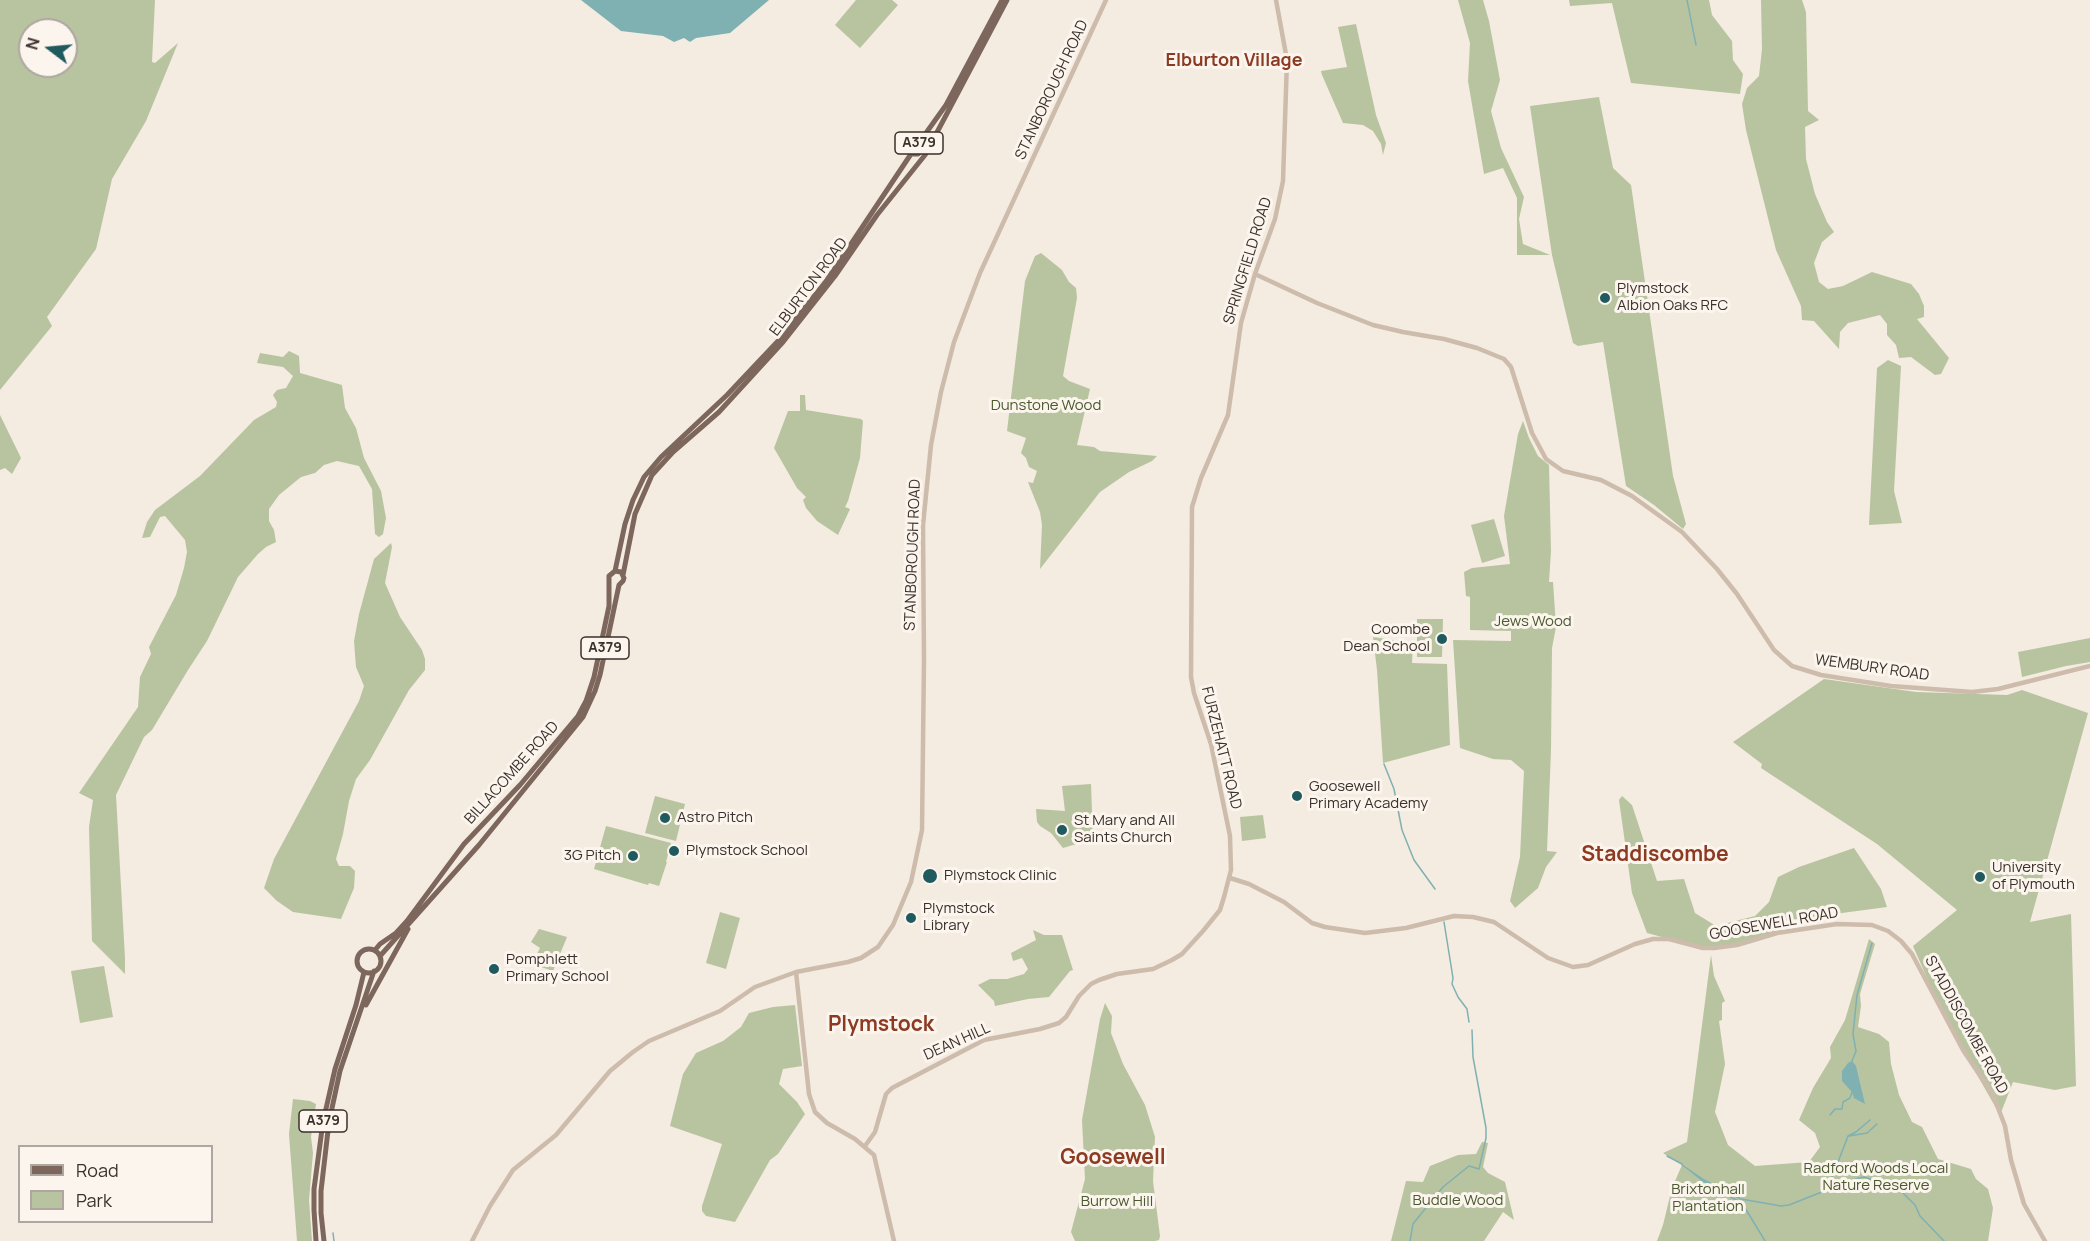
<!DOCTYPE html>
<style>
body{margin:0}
#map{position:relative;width:2090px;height:1241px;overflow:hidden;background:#f4ebe1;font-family:Manrope,sans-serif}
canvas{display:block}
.legend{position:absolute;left:18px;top:1145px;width:195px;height:78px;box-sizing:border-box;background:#fbf5ee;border:2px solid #aea6a0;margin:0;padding:8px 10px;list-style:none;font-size:18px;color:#3b302b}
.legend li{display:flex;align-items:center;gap:12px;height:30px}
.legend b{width:30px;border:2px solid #aea6a0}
.north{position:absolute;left:18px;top:18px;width:60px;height:60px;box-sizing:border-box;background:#fbf5ee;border:2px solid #aea6a0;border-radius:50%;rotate:286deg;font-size:16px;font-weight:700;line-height:24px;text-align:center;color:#3b302b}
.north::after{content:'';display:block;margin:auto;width:21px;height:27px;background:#1f5a5e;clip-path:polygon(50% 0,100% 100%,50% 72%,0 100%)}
</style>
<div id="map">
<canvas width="2090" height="1241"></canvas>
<ul class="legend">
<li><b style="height:8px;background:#7d675c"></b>Road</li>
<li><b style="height:16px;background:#b8c4a0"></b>Park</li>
</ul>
<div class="north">N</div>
</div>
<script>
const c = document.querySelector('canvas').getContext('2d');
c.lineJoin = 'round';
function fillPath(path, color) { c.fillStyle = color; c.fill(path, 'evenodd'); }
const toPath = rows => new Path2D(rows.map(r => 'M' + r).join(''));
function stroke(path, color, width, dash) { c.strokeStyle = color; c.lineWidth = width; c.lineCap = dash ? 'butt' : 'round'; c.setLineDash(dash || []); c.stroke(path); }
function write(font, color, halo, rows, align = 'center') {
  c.font = font + ' Manrope,sans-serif'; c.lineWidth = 6; c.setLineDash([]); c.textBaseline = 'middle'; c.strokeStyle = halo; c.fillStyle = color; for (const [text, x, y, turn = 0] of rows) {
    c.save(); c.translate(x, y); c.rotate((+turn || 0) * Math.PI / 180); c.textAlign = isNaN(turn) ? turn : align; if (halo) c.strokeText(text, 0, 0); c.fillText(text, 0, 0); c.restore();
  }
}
const green = toPath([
 [0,0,155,0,152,62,155,63,178,43,146,121,112,179,96,249,47,317,52,326,0,390],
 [30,30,66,30,66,66,30,66],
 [856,0,892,0,898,5,860,48,835,25],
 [1458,0,1483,0,1489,21,1500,80,1491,111,1501,148,1524,197,1519,219,1523,244,1550,255,1517,255,1517,198,1503,168,1484,174,1468,81,1470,43],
 [1569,0,1709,0,1712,15,1732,41,1733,60,1743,74,1740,94,1631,83,1612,3,1570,6],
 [1761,0,1802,0,1806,12,1808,111,1819,120,1805,127,1806,159,1815,194,1827,222,1834,232,1822,242,1814,263,1819,282,1828,289,1843,286,1872,272,1911,284,1919,294,1924,306,1924,317,1917,319,1949,358,1941,374,1935,375,1911,357,1899,358,1896,345,1887,335,1887,324,1880,315,1848,323,1840,332,1839,349,1814,321,1802,320,1801,306,1776,250,1746,130,1742,104,1747,88,1759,76,1762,49],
 [1356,24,1376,115,1386,143,1383,155,1381,144,1373,131,1363,125,1343,123,1322,75,1321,71,1347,67,1338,27],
 [1599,97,1613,168,1631,185,1673,476,1686,524,1683,529,1654,505,1626,486,1603,342,1578,346,1573,343,1552,255,1530,106],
 [1041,253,1062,270,1069,282,1076,288,1077,298,1063,376,1069,381,1090,389,1077,445,1094,447,1100,451,1157,456,1152,461,1129,472,1100,492,1040,569,1042,525,1040,512,1028,482,1033,483,1037,471,1029,467,1026,458,1021,453,1026,438,1007,431,1025,281,1035,256],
 [289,351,299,356,300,373,342,385,345,408,356,428,364,458,381,491,386,518,383,534,379,537,375,534,372,489,359,466,337,461,324,465,315,473,301,477,279,495,269,509,269,521,274,530,276,542,266,547,258,554,238,577,207,641,188,670,152,730,144,737,116,795,125,959,125,974,92,941,89,827,93,800,79,793,138,707,140,677,151,654,149,647,176,595,184,568,187,552,185,540,165,516,160,517,150,537,142,538,147,522,155,510,200,476,254,420,276,407,277,402,273,395,277,390,286,388,293,376,283,367,257,363,260,353,283,357],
 [1888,360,1901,366,1894,491,1902,523,1869,525,1877,368],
 [800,395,805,395,806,410,861,419,863,421,860,458,848,501,845,507,850,509,838,535,817,521,806,508,803,500,806,497,797,488,774,448,788,411,800,411],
 [0,415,21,458,12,474,5,468,0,470],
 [1523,421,1529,438,1538,456,1549,465,1551,551,1549,582,1553,582,1556,627,1552,648,1551,750,1547,851,1557,852,1546,867,1538,888,1515,908,1510,901,1520,857,1524,771,1511,760,1493,759,1460,748,1453,640,1511,641,1511,631,1470,630,1470,597,1466,596,1464,572,1472,568,1510,564,1504,516,1518,434],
 [1494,519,1505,556,1482,563,1471,525],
 [391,543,392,547,385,583,400,617,422,650,425,659,425,670,409,690,370,760,356,779,349,801,343,834,336,859,339,866,350,866,355,871,354,888,341,919,293,912,277,901,264,888,274,859,359,701,364,686,356,667,354,641,359,614,374,559],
 [1417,619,1443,619,1442,657,1417,657],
 [1373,637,1413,643,1412,663,1447,664,1450,745,1383,763,1377,670],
 [2090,638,2090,662,2066,666,2022,677,2018,652],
 [1824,679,1916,692,2007,695,2022,690,2088,713,2030,922,2071,914,2076,1086,2055,1090,2013,1082,2000,1115,1944,1017,1913,946,1957,910,1877,844,1761,768,1762,764,1733,742],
 [1091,784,1093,839,1063,848,1051,833,1040,826,1037,822,1036,809,1065,811,1062,786],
 [655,796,685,804,676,841,645,833],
 [1622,796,1632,805,1657,881,1684,879,1695,913,1716,926,1755,916,1769,902,1778,877,1799,867,1854,848,1881,889,1887,907,1782,921,1782,932,1732,946,1703,948,1647,933,1632,893,1619,800],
 [1263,815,1266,838,1242,841,1240,817],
 [606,826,671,843,666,862,667,862,659,886,649,883,648,885,594,869],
 [720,912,740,918,726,969,706,963],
 [539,929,567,937,553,971,532,964,540,948,531,942],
 [1033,930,1044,935,1062,935,1073,970,1070,971,1049,997,1028,999,995,1006,994,1001,978,985,990,979,1007,979,1024,974,1028,969,1022,958,1013,961,1011,953,1036,940],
 [1869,939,1875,944,1860,994,1861,1006,1858,1027,1879,1034,1889,1042,1891,1064,1899,1095,1912,1122,1922,1127,1938,1159,1971,1169,1976,1179,1988,1189,1993,1208,1988,1241,1657,1241,1663,1225,1672,1188,1682,1165,1663,1153,1687,1142,1711,955,1714,976,1725,1001,1722,1003,1722,1020,1719,1021,1725,1064,1715,1112,1728,1145,1755,1166,1809,1162,1820,1147,1815,1133,1799,1120,1813,1088,1831,1058,1830,1047,1845,1020],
 [104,966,113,1017,80,1023,71,971],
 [1105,1003,1112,1016,1111,1033,1123,1064,1145,1105,1155,1137,1153,1181,1160,1236,1159,1240,1155,1241,1075,1241,1071,1232,1085,1179,1082,1120,1100,1019],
 [795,1005,802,1066,783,1069,779,1084,797,1102,805,1114,778,1154,770,1160,735,1222,706,1216,702,1211,702,1206,722,1144,670,1126,683,1074,696,1053,723,1041,741,1027,749,1013,773,1007],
 [293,1099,310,1101,316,1104,311,1137,313,1153,309,1200,312,1241,297,1241,289,1134],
 [1482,1142,1488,1143,1483,1167,1488,1173,1505,1182,1514,1220,1503,1212,1484,1241,1391,1241,1406,1181,1423,1182,1430,1166,1458,1155,1476,1154]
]);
const water = toPath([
 [581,0,769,0,730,33,696,38,690,42,684,38,674,42,663,36,621,31],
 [1852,1061,1856,1066,1865,1104,1854,1098,1852,1092,1842,1081,1842,1071,1848,1063]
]);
const stream = toPath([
 [1687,0,1696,45],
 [1384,764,1394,789,1402,830,1414,860,1435,889],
 [1444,922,1453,978,1452,984,1458,997,1467,1009,1469,1022],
 [1852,1061,1856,1051,1853,1034,1857,995,1872,943],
 [1830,1115,1835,1109,1842,1109,1843,1102,1850,1098,1852,1092],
 [1849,1136,1867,1133,1877,1124],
 [1667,1156,1682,1164],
 [1682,1165,1704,1180,1741,1199,1781,1206,1789,1205,1852,1180,1864,1177,1877,1181,1881,1180,1900,1190,1915,1205,1920,1216,1944,1241],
 [1688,1169,1704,1182,1725,1193],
 [1826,1191,1825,1188,1833,1175,1848,1136,1856,1132,1870,1120],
 [1727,1195,1742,1203,1765,1241],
 [333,1233,334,1241],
 [1410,1241,1413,1224,1433,1199,1434,1194,1438,1193,1443,1187,1469,1166,1479,1169,1486,1138,1486,1128,1473,1057,1472,1030]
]);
const tertiary = toPath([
 [1255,274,1317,303,1373,325,1403,332,1444,339,1477,348,1504,359,1511,367,1532,433,1546,459,1563,471,1601,480,1632,496,1682,532,1717,569,1737,594,1774,650,1792,666,1821,675,1891,686,1972,692,1998,689,2090,666],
 [1230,878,1249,884,1284,902,1312,923,1325,927,1365,933,1406,928,1454,916,1473,917,1494,922,1548,958,1573,967,1588,965,1635,944,1653,939,1669,939,1703,948,1714,948,1737,945,1777,933,1837,924,1872,925,1888,931,1901,941,1912,954,1963,1050,1993,1095,2005,1126,2011,1160,2024,1204,2045,1241],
 [796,972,809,1094,815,1112,827,1123,855,1139,874,1155,894,1241],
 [865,1146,875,1132,886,1094,892,1088,984,1040,1040,1029,1059,1023,1066,1017,1079,996,1091,984,1099,980,1117,974,1153,969,1172,960,1182,954,1203,931,1220,910,1224,897,1231,870,1230,836,1211,744,1194,693,1191,677,1192,507,1201,478,1228,415,1241,323,1255,274,1275,219,1283,181,1287,60,1276,0],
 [472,1241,490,1206,513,1170,556,1135,610,1071,633,1052,649,1041,720,1011,755,987,796,972,848,962,861,958,878,947,893,925,911,882,922,830,924,659,923,525,931,445,941,392,954,342,980,273,1106,0]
]);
const primary = toPath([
 [911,154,918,154,929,142],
 [615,571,625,524,633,500,644,477,661,457,727,395,779,340,827,280,911,154,946,105,1002,0],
 [623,575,635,514,652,475,673,452,719,412,783,342,835,276,877,215,925,155,1007,0],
 '357 961a12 12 0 1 1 24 0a12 12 0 1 1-24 0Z',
 [375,950,380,944,396,933,407,921,464,844,520,785,578,716,586,701,594,677,609,606,609,576,615,571,621,572,624,578,623,581,619,585,600,675,595,691,583,717,479,845,380,956],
 [366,1005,408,929],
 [316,1241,314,1210,314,1189,323,1122,335,1069,356,1005,364,972],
 [324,1241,321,1213,321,1191,329,1122,340,1071,374,971]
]);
const markers = [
 [1605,298,6,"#1f5a5e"],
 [1442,639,6,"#1f5a5e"],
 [1297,796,6,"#1f5a5e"],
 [665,818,6,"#1f5a5e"],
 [1062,830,6,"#1f5a5e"],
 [674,851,6,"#1f5a5e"],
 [633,856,6,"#1f5a5e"],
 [930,876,8,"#1f5a5e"],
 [1980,877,6,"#1f5a5e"],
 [911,918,6,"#1f5a5e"],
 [494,969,6,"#1f5a5e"]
];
const shields = [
 [919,143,48],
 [605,648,48],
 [323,1121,48]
];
const shieldNames = [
 ["A379",919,143],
 ["A379",605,648],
 ["A379",323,1121]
];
const streetNames = [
 ["STANBOROUGH ROAD",1052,90,-65],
 ["SPRINGFIELD ROAD",1248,261,-73],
 ["ELBURTON ROAD",809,287,-53],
 ["STANBOROUGH ROAD",913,555,-88],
 ["WEMBURY ROAD",1872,668,8],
 ["FURZEHATT ROAD",1221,748,76],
 ["BILLACOMBE ROAD",512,773,-48],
 ["GOOSEWELL ROAD",1774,924,-10],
 ["STADDISCOMBE ROAD",1966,1025,61],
 ["DEAN HILL",957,1042,-24]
];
const poiNames = [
 ["Plymstock",1617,289],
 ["Albion Oaks RFC",1617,306],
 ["Coombe",1430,630,"right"],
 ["Dean School",1430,647,"right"],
 ["Goosewell",1309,787],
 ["Primary Academy",1309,804],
 ["Astro Pitch",677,818],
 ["St Mary and All",1074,821],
 ["Saints Church",1074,838],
 ["Plymstock School",686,851],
 ["3G Pitch",621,856,"right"],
 ["University",1992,868],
 ["of Plymouth",1992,885],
 ["Plymstock Clinic",944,876],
 ["Plymstock",923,909],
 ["Library",923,926],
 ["Pomphlett",506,960],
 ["Primary School",506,977]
];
const parkNames = [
 ["Dunstone Wood",1046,406],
 ["Jews Wood",1533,622],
 ["Radford Woods Local",1876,1169],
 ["Nature Reserve",1876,1186],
 ["Brixtonhall",1708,1190],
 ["Plantation",1708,1207],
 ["Buddle Wood",1458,1201],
 ["Burrow Hill",1117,1202]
];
const quarterNames = [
 ["Elburton Village",1234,61]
];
const districtNames = [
 ["Staddiscombe",1655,855],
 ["Plymstock",881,1025],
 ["Goosewell",1113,1158]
];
fillPath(green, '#b8c4a0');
fillPath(water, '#7fb0b2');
stroke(stream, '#7fb0b2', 1.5);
stroke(tertiary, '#cdbbac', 4.5);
stroke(primary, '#7d675c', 5);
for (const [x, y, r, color] of markers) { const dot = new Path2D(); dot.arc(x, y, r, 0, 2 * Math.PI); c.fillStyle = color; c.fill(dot); stroke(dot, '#fbf5ee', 2); }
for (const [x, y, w] of shields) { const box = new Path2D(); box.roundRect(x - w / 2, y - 11, w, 22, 4.5); c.fillStyle = '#fbf5ee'; c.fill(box); stroke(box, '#3b302b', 1.5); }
write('bold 14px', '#3b302b', null, shieldNames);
write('15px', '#3b302b', '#fbf5ee', streetNames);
write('15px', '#3b302b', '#fbf5ee', poiNames, 'left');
write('15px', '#4a5a2e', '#fbf5ee', parkNames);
write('bold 18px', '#8c3b22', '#fbf5ee', quarterNames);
write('bold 21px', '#8c3b22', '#fbf5ee', districtNames);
</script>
